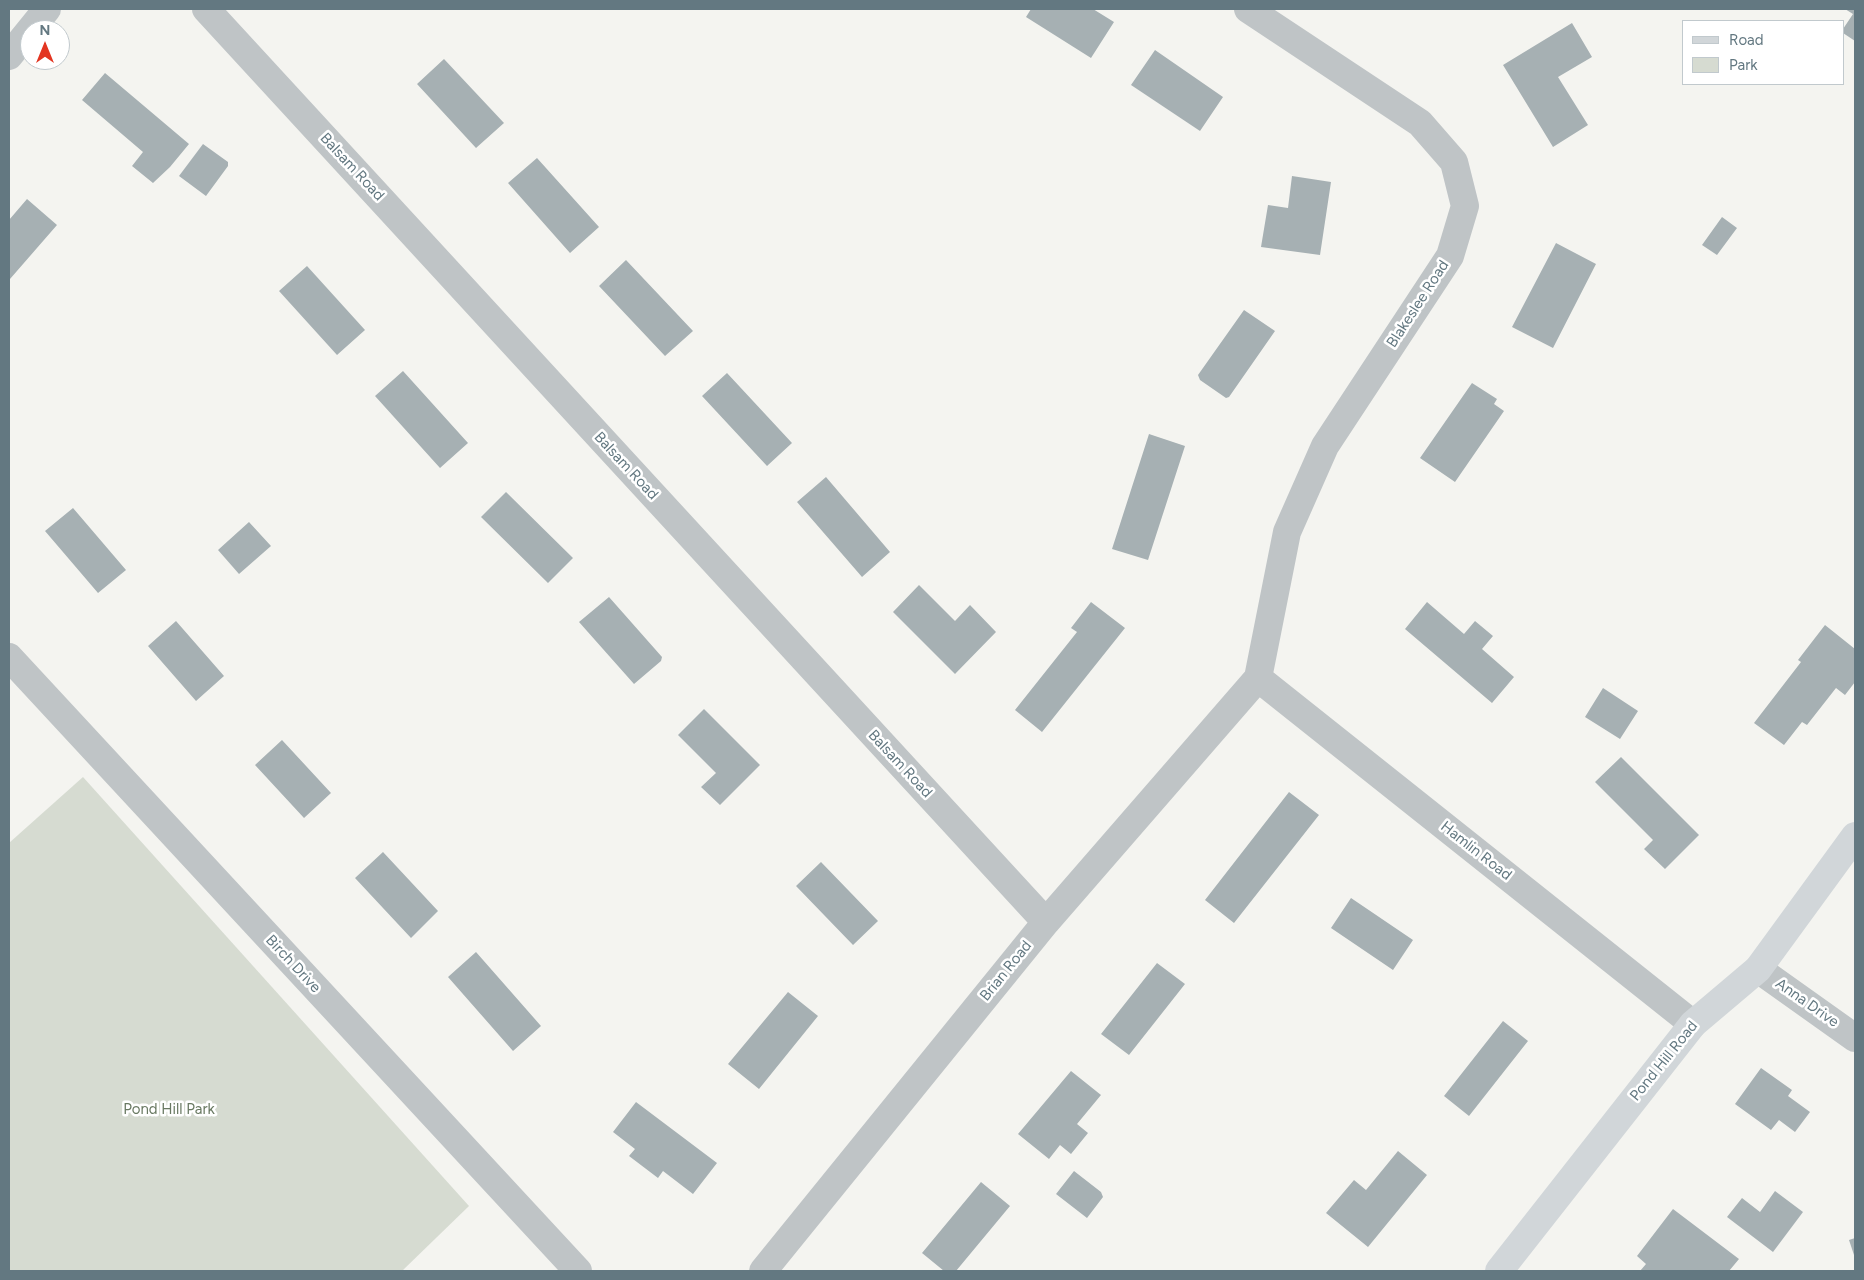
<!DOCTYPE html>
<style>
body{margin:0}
#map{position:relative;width:1864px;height:1280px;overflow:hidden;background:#f4f4f0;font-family:Figtree,sans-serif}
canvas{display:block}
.frame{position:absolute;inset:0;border:10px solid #637881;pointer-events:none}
.legend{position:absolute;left:1682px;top:20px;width:162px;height:65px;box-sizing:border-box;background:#fff;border:1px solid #c1c9cd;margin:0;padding:6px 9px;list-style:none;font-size:15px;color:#637881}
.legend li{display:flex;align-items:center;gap:10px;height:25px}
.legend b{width:25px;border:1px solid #c1c9cd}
.north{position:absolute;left:20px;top:20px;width:50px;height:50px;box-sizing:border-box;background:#fff;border:1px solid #c1c9cd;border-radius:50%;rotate:0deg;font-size:14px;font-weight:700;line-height:20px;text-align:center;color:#637881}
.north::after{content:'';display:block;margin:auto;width:18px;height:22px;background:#e33521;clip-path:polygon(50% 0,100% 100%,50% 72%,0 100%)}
</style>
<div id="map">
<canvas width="1864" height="1280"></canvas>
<div class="frame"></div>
<ul class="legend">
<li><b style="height:6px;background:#d1d6d9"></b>Road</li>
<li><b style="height:14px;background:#d6dbd1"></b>Park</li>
</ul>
<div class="north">N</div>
</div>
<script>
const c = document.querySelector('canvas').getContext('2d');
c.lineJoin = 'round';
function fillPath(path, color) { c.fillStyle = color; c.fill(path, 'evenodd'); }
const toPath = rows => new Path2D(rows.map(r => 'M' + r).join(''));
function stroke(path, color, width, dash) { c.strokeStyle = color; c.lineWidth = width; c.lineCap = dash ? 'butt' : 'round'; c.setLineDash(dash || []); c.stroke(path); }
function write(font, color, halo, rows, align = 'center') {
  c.font = font + ' Figtree,sans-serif'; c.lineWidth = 5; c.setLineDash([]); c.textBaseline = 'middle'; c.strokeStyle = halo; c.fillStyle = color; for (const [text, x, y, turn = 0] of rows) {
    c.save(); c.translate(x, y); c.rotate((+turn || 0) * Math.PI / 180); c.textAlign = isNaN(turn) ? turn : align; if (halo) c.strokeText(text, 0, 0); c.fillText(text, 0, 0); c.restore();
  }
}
const green = toPath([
 [83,777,469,1206,402,1271,9,1271,9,843]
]);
const building = toPath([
 [1031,9,1093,9,1114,22,1091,58,1026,17],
 [1845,9,1855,9,1855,41,1843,33,1843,29,1853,14],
 [1572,23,1592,57,1558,77,1588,125,1553,147,1503,65],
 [1155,50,1223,97,1200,131,1131,85],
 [444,59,504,123,476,148,417,84],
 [105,73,189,144,170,167,153,183,132,166,143,152,82,100],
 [203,144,228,162,228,166,206,196,179,176],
 [537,158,599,227,570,253,508,183],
 [1292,176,1331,182,1320,255,1261,247,1268,205,1288,208],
 [27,199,57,225,10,279,9,220],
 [1722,217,1737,228,1717,255,1702,245],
 [1556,243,1596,264,1553,348,1512,327],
 [626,260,693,331,665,356,599,286],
 [307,266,365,330,337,355,279,291],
 [1244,310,1275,331,1229,397,1226,398,1200,380,1198,375],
 [403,371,468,443,440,468,375,396],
 [727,373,792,443,767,466,702,396],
 [1472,383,1497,399,1494,404,1504,411,1455,482,1420,458],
 [1149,434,1185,446,1148,560,1112,549],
 [826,477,890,552,862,577,797,502],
 [506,492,573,558,548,583,481,517],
 [73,508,126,570,98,593,45,531],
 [249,522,271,546,239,574,218,550],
 [919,585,955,621,970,605,996,632,955,674,893,612],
 [609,597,662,657,661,661,634,684,579,622],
 [1091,602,1125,628,1042,732,1015,710,1077,632,1071,628],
 [1427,602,1464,634,1475,621,1493,636,1482,649,1514,677,1492,703,1405,629],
 [176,621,224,676,196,701,148,646],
 [1825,625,1855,649,1855,682,1845,695,1836,688,1807,725,1802,722,1784,745,1754,723,1801,662,1798,660],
 [1603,688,1638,711,1620,739,1585,717],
 [704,709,760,765,720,805,701,787,716,773,678,735],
 [282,740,331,793,304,818,255,765],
 [1621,757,1699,835,1665,869,1644,849,1653,840,1595,782],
 [1289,792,1319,815,1234,923,1205,900],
 [383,852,438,911,411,938,355,878],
 [821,862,878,921,853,945,796,886],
 [1351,898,1413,940,1393,970,1331,928],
 [476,952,541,1026,513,1051,448,977],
 [1157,963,1185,984,1129,1055,1101,1034],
 [788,992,818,1016,759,1089,728,1064],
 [1503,1021,1528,1041,1469,1116,1444,1096],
 [1761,1068,1792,1090,1788,1096,1810,1112,1795,1132,1779,1120,1771,1130,1735,1104],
 [1071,1071,1101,1095,1077,1124,1088,1133,1071,1154,1060,1145,1049,1159,1018,1134],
 [636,1102,717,1163,693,1194,663,1171,658,1178,629,1156,635,1149,613,1132],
 [1398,1151,1427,1175,1368,1247,1326,1213,1354,1180,1366,1190],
 [1074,1171,1101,1192,1103,1197,1087,1218,1056,1194],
 [981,1182,1010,1206,956,1271,944,1271,922,1253],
 [1775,1191,1803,1212,1773,1252,1727,1217,1742,1198,1760,1212],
 [1673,1209,1739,1259,1729,1271,1640,1271,1646,1264,1637,1256],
 [1855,1238,1855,1258,1849,1240]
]);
const minor = toPath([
 [206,9,1046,922],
 [9,56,47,9],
 [9,657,578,1271],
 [1258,678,1693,1024],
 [1758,969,1855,1038],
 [763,1271,1046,922,1258,678,1287,532,1325,446,1450,256,1465,206,1454,162,1420,123,1248,9]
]);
const major = toPath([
 [1499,1271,1693,1024,1758,969,1855,836]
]);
const streetNames = [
 ["Balsam Road",352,167,47],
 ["Blakeslee Road",1418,304,-57],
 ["Balsam Road",626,466,47],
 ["Balsam Road",900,764,47],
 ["Hamlin Road",1476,851,38],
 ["Birch Drive",293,964,47],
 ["Brian Road",1006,971,-51],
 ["Anna Drive",1807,1003,35],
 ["Pond Hill Road",1664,1061,-51]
];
const parkNames = [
 ["Pond Hill Park",169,1110]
];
fillPath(green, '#d6dbd1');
fillPath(building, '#a6b0b3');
stroke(minor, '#bfc4c6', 28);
stroke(major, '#d1d6d9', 28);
write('15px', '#637881', '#fff', streetNames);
write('15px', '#697962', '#fff', parkNames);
</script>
